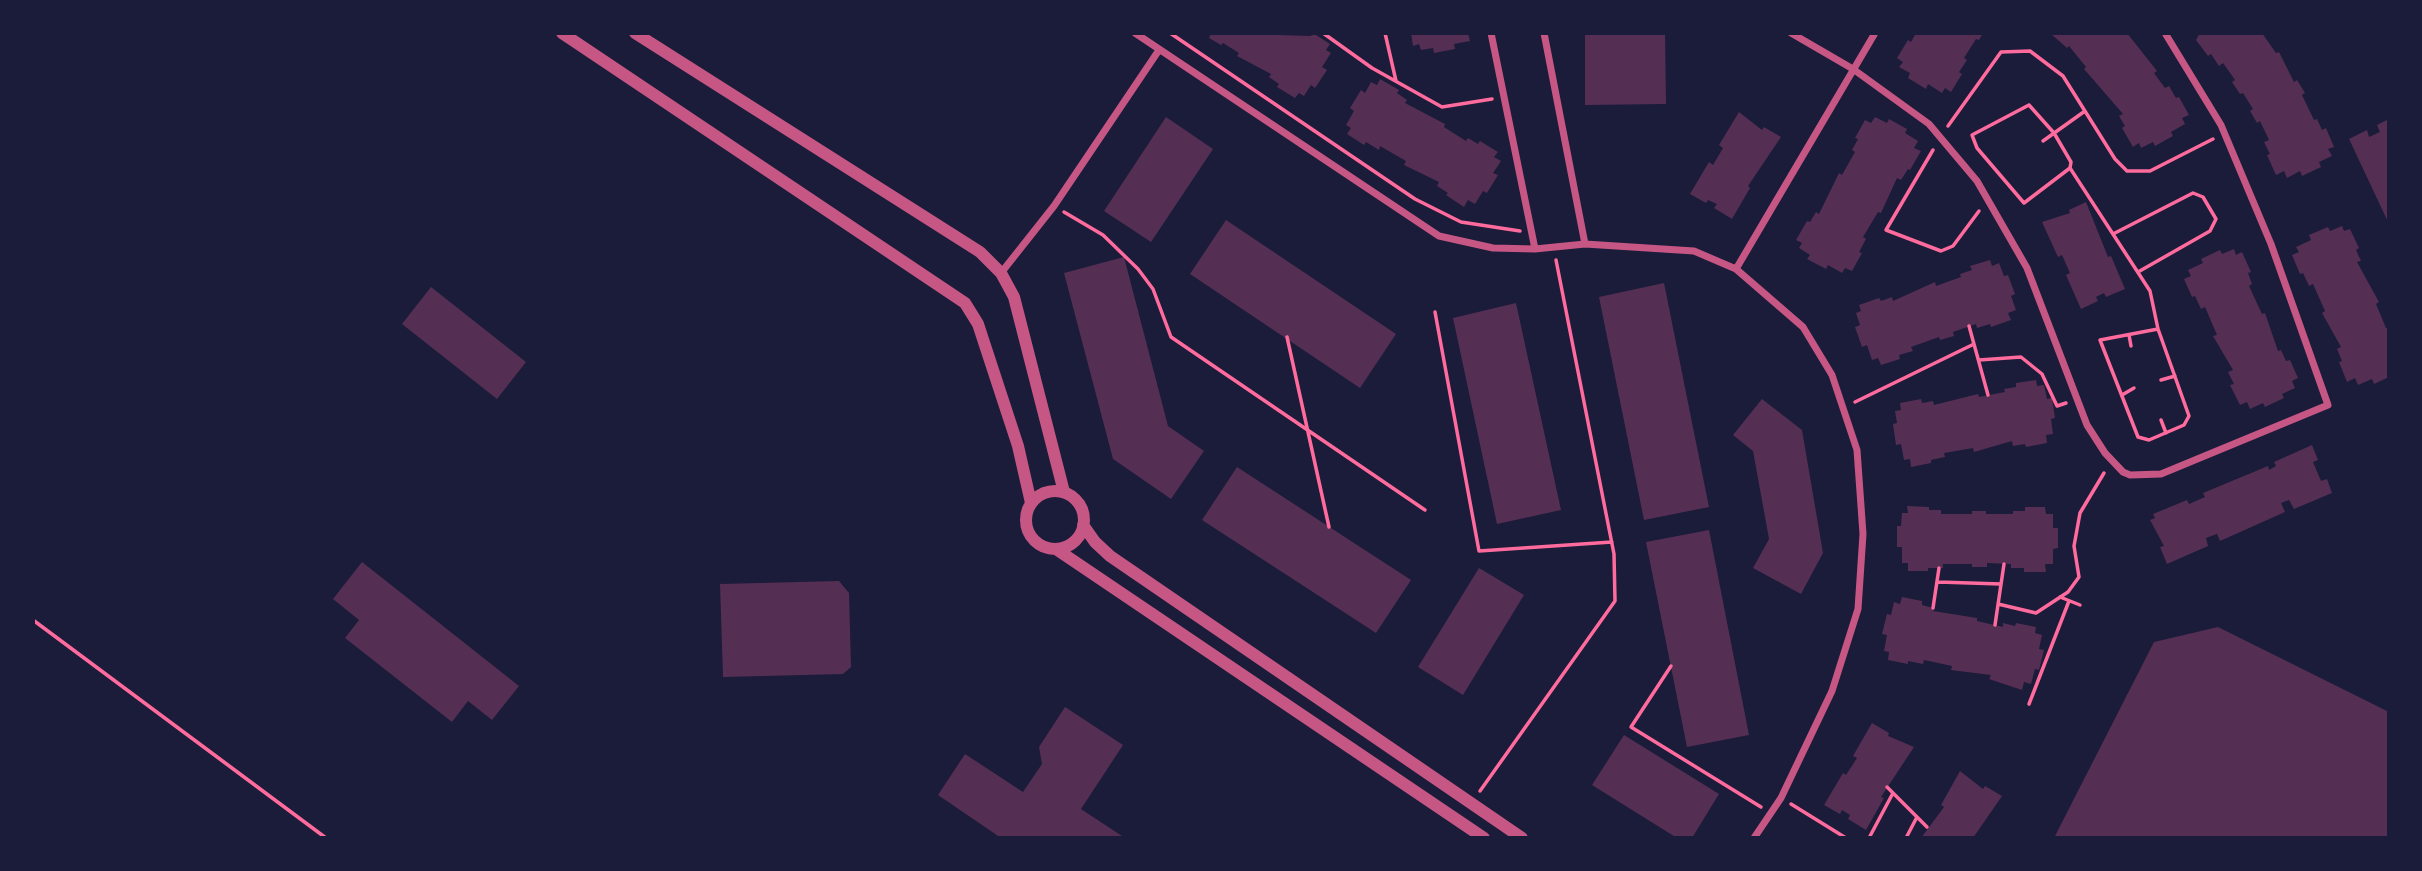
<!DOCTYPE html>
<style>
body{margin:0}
#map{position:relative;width:2422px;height:871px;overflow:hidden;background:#1b1b3a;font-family:"Fira Sans",sans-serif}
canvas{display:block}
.frame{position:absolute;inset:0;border:35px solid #1b1b3a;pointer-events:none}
</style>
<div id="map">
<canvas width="2422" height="871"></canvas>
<div class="frame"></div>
</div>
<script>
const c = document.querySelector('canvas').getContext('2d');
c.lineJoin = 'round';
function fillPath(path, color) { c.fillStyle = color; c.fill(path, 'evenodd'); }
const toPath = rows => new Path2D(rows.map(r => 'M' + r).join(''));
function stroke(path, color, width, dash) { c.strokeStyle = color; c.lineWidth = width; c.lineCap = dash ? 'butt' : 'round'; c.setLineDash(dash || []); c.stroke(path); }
const building = toPath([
 [1211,33,1311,36,1313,33,1330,44,1326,50,1331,53,1322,67,1327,70,1315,88,1311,85,1304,96,1299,93,1295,98,1277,87,1279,84,1269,77,1271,74,1237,56,1239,53,1223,43,1221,45,1209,38],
 [1411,33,1468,33,1470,41,1454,44,1455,49,1434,53,1433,48,1421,50,1419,44,1413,46],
 [1585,33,1665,33,1666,104,1585,105],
 [1916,33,1983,33,1979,40,1976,39,1964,58,1967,60,1959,72,1962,74,1951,92,1945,88,1942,93,1928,84,1926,89,1908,78,1910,73,1899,67,1903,62,1897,58,1908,40,1911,42],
 [2050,33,2127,33,2157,71,2154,73,2165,88,2169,86,2176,98,2179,97,2189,115,2182,118,2185,124,2171,132,2173,136,2155,146,2153,142,2141,148,2139,143,2133,147,2122,128,2125,126,2119,116,2123,114,2084,69,2086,67,2069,46,2067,48],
 [2200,33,2262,33,2276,53,2279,52,2294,82,2297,80,2305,93,2302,95,2314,120,2317,119,2322,130,2326,128,2334,147,2328,149,2332,156,2319,162,2321,167,2302,176,2300,171,2287,178,2284,171,2276,175,2267,155,2270,154,2264,142,2269,140,2260,121,2257,123,2250,111,2253,109,2243,93,2240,94,2232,82,2235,80,2223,63,2219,66,2211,54,2208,56,2196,40],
 [1380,79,1399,90,1397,93,1407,100,1405,103,1445,124,1444,127,1466,141,1468,138,1478,144,1480,141,1498,152,1494,157,1501,161,1493,173,1498,175,1487,193,1483,191,1475,204,1468,200,1464,207,1446,195,1448,193,1437,186,1439,182,1404,165,1406,161,1380,146,1379,150,1366,142,1364,145,1347,134,1351,128,1346,125,1354,111,1350,108,1361,90,1365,93,1371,82,1377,85],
 [1739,112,1762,130,1764,127,1781,137,1748,186,1750,188,1732,219,1714,208,1717,204,1708,200,1706,203,1690,194,1709,162,1713,165,1723,148,1719,145],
 [1166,117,1213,149,1151,242,1104,211],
 [1875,117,1887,123,1889,119,1907,129,1905,133,1918,141,1914,148,1921,151,1910,170,1908,169,1901,180,1897,178,1881,213,1878,212,1863,237,1866,239,1859,252,1862,253,1852,271,1845,268,1842,273,1828,265,1826,269,1807,259,1810,255,1799,248,1802,243,1796,240,1807,221,1810,222,1816,212,1819,214,1839,173,1842,175,1855,152,1852,150,1858,139,1855,138,1865,120,1871,123],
 [2389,119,2389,224,2349,139,2367,130,2369,137,2380,132,2377,125],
 [2086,202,2108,257,2111,256,2125,289,2106,297,2104,293,2096,297,2098,301,2081,309,2066,275,2070,273,2062,255,2058,257,2042,222,2070,213,2069,210],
 [1226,220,1396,334,1360,388,1190,274],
 [2342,226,2344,231,2350,229,2359,248,2356,250,2361,261,2357,262,2379,302,2376,304,2386,328,2389,327,2389,377,2374,384,2372,379,2358,385,2355,378,2347,382,2339,362,2342,361,2337,349,2341,347,2322,313,2325,311,2313,284,2309,286,2303,273,2300,274,2292,255,2299,252,2296,247,2311,240,2309,235,2328,227,2330,231],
 [2234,249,2236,255,2242,252,2251,272,2248,273,2252,284,2249,286,2262,314,2265,313,2278,351,2281,350,2286,361,2290,360,2298,378,2292,381,2295,388,2282,394,2284,398,2265,407,2263,403,2250,409,2247,402,2240,405,2230,385,2234,384,2228,372,2233,370,2213,336,2217,335,2205,307,2201,309,2195,296,2192,297,2184,279,2191,276,2188,270,2203,263,2201,259,2220,250,2222,254],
 [1124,257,1168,426,1204,451,1171,499,1113,459,1064,273],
 [1990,260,1992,266,1999,263,2004,276,2008,275,2015,294,2011,296,2016,310,2008,313,2011,320,1991,327,1990,324,1977,328,1976,324,1953,332,1954,336,1940,340,1939,337,1911,347,1913,351,1899,355,1900,359,1881,365,1878,358,1872,360,1867,345,1862,347,1855,327,1860,325,1856,313,1861,311,1859,305,1879,298,1881,301,1892,297,1893,301,1935,282,1936,286,1961,277,1960,274,1972,270,1970,266],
 [1664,283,1709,507,1644,520,1599,297],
 [431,287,526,362,497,399,402,324],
 [1516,303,1561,510,1497,524,1453,318],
 [2036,380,2037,386,2044,385,2047,399,2052,398,2055,418,2051,419,2053,434,2046,435,2047,443,2026,447,2025,444,2013,446,2012,441,1974,452,1973,448,1944,453,1945,457,1931,460,1931,463,1911,467,1910,459,1904,460,1901,444,1896,445,1893,424,1897,423,1895,411,1901,410,1900,403,1921,399,1922,403,1933,401,1934,405,1978,394,1979,397,2005,392,2004,389,2016,387,2016,383],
 [1762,399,1802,430,1823,553,1801,594,1753,568,1769,539,1753,451,1733,435],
 [2312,445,2318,460,2313,462,2321,481,2327,479,2332,493,2294,509,2289,500,2281,503,2285,512,2220,541,2217,534,2206,538,2208,546,2167,564,2160,547,2164,546,2150,520,2155,518,2153,514,2187,500,2189,504,2205,497,2203,493,2268,466,2269,470,2276,466,2274,462],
 [1237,467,1411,580,1376,633,1202,520],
 [1907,506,1929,507,1929,510,1941,510,1941,514,1972,514,1972,511,1986,511,1986,514,2013,514,2013,511,2025,511,2025,507,2045,507,2046,514,2053,514,2053,528,2058,528,2058,548,2053,549,2053,564,2045,564,2046,572,2024,572,2024,568,2011,568,2011,564,1987,563,1987,567,1972,567,1972,564,1943,564,1943,568,1928,568,1928,571,1908,571,1908,563,1902,563,1902,547,1897,547,1897,526,1901,526,1902,513,1908,513],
 [1709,530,1749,735,1687,747,1646,542],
 [362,562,519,686,492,720,468,701,452,722,345,638,359,620,333,599],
 [1479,568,1524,595,1463,695,1418,667],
 [839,581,849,593,851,667,843,674,723,677,720,584],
 [1902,597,1922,601,1922,605,1933,608,1933,611,1977,618,1977,621,2003,627,2003,623,2015,626,2016,623,2036,627,2035,633,2042,635,2039,649,2044,650,2039,670,2035,669,2031,684,2024,682,2022,690,1989,679,1991,675,1951,670,1952,666,1924,660,1923,664,1908,661,1908,664,1888,660,1889,652,1884,651,1887,635,1882,634,1887,614,1891,615,1894,602,1900,604],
 [2218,627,2389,712,2389,838,2054,838,2154,642],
 [1065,707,1123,745,1081,809,1125,838,1001,838,938,795,965,754,1023,792,1042,764,1039,747],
 [1872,723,1889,733,1888,736,1914,747,1881,797,1884,798,1866,830,1848,819,1850,815,1842,810,1840,814,1824,805,1843,773,1846,775,1857,758,1853,756],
 [1624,735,1719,794,1692,838,1677,838,1592,785],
 [1960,771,1983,789,1985,786,2002,796,1973,838,1921,838,1944,807,1941,805]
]);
const path = toPath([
 [1170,33,1415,199,1461,222,1520,231],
 [1323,33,1372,68,1442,107,1492,99],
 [1385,33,1396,81],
 [2029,105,2054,133,2071,162,2070,168,2024,203,1977,148,1972,135,2029,105],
 [1948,126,2001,52,2030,51,2063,76,2115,159,2127,171,2150,171,2213,139],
 [2043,141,2085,111],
 [1933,150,1886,230,1941,251,1953,246,1979,211],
 [2070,168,2150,291,2158,329,2100,340,2138,437,2149,440,2184,425,2189,416,2158,329],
 [1064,212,1103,235,1138,269,1153,289,1171,337,1425,510],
 [2113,234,2193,193,2203,197,2216,219,2210,231,2138,272],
 [1435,312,1479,551,1612,542],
 [1969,326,1988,395],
 [2129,335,2131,346],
 [1287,337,1329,527],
 [1979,360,2021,357,2042,374,2057,406,2066,403],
 [2161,380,2175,376],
 [2122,395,2134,388],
 [1855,402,1974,344],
 [2161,420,2166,433],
 [1938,582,2001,584],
 [2060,597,2080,605],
 [1998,604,2036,613,2068,592,2079,577,2074,546,2080,513,2104,473],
 [1933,608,1939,568],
 [33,620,326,838],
 [1995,625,2004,564],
 [1671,666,1631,727,1761,807],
 [2029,704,2069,601],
 [1887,787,1927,827],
 [1480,791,1615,601,1614,554,1556,260],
 [1791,804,1846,838],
 [1869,838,1893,793],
 [1906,838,1917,817]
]);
const minor = toPath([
 [1135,33,1439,236,1493,248,1535,249,1585,244,1694,251,1736,269,1803,327,1832,375,1857,450,1863,534,1858,609,1832,691,1781,798,1754,838],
 [1491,33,1535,249],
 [1544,33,1585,244],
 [1791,33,1853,69,1929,124,1977,181,2027,268,2087,425,2105,453,2123,472,2130,475,2161,474,2328,405,2271,244,2221,125,2165,33],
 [1736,269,1875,33],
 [1001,273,1054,206,1159,50]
]);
const tertiary = toPath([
 [562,33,965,303,978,324,1018,446,1031,503],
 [635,33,980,252,1001,273,1014,297,1064,492],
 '1026 520a29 29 0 1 1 58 0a29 29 0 1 1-58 0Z',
 [1083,525,1095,542,1110,556,1522,838],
 [1056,549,1484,838]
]);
fillPath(building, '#542f53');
stroke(path, '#ff6b9d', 3.5);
stroke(minor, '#c65784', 7);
stroke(tertiary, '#c65784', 12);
</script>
